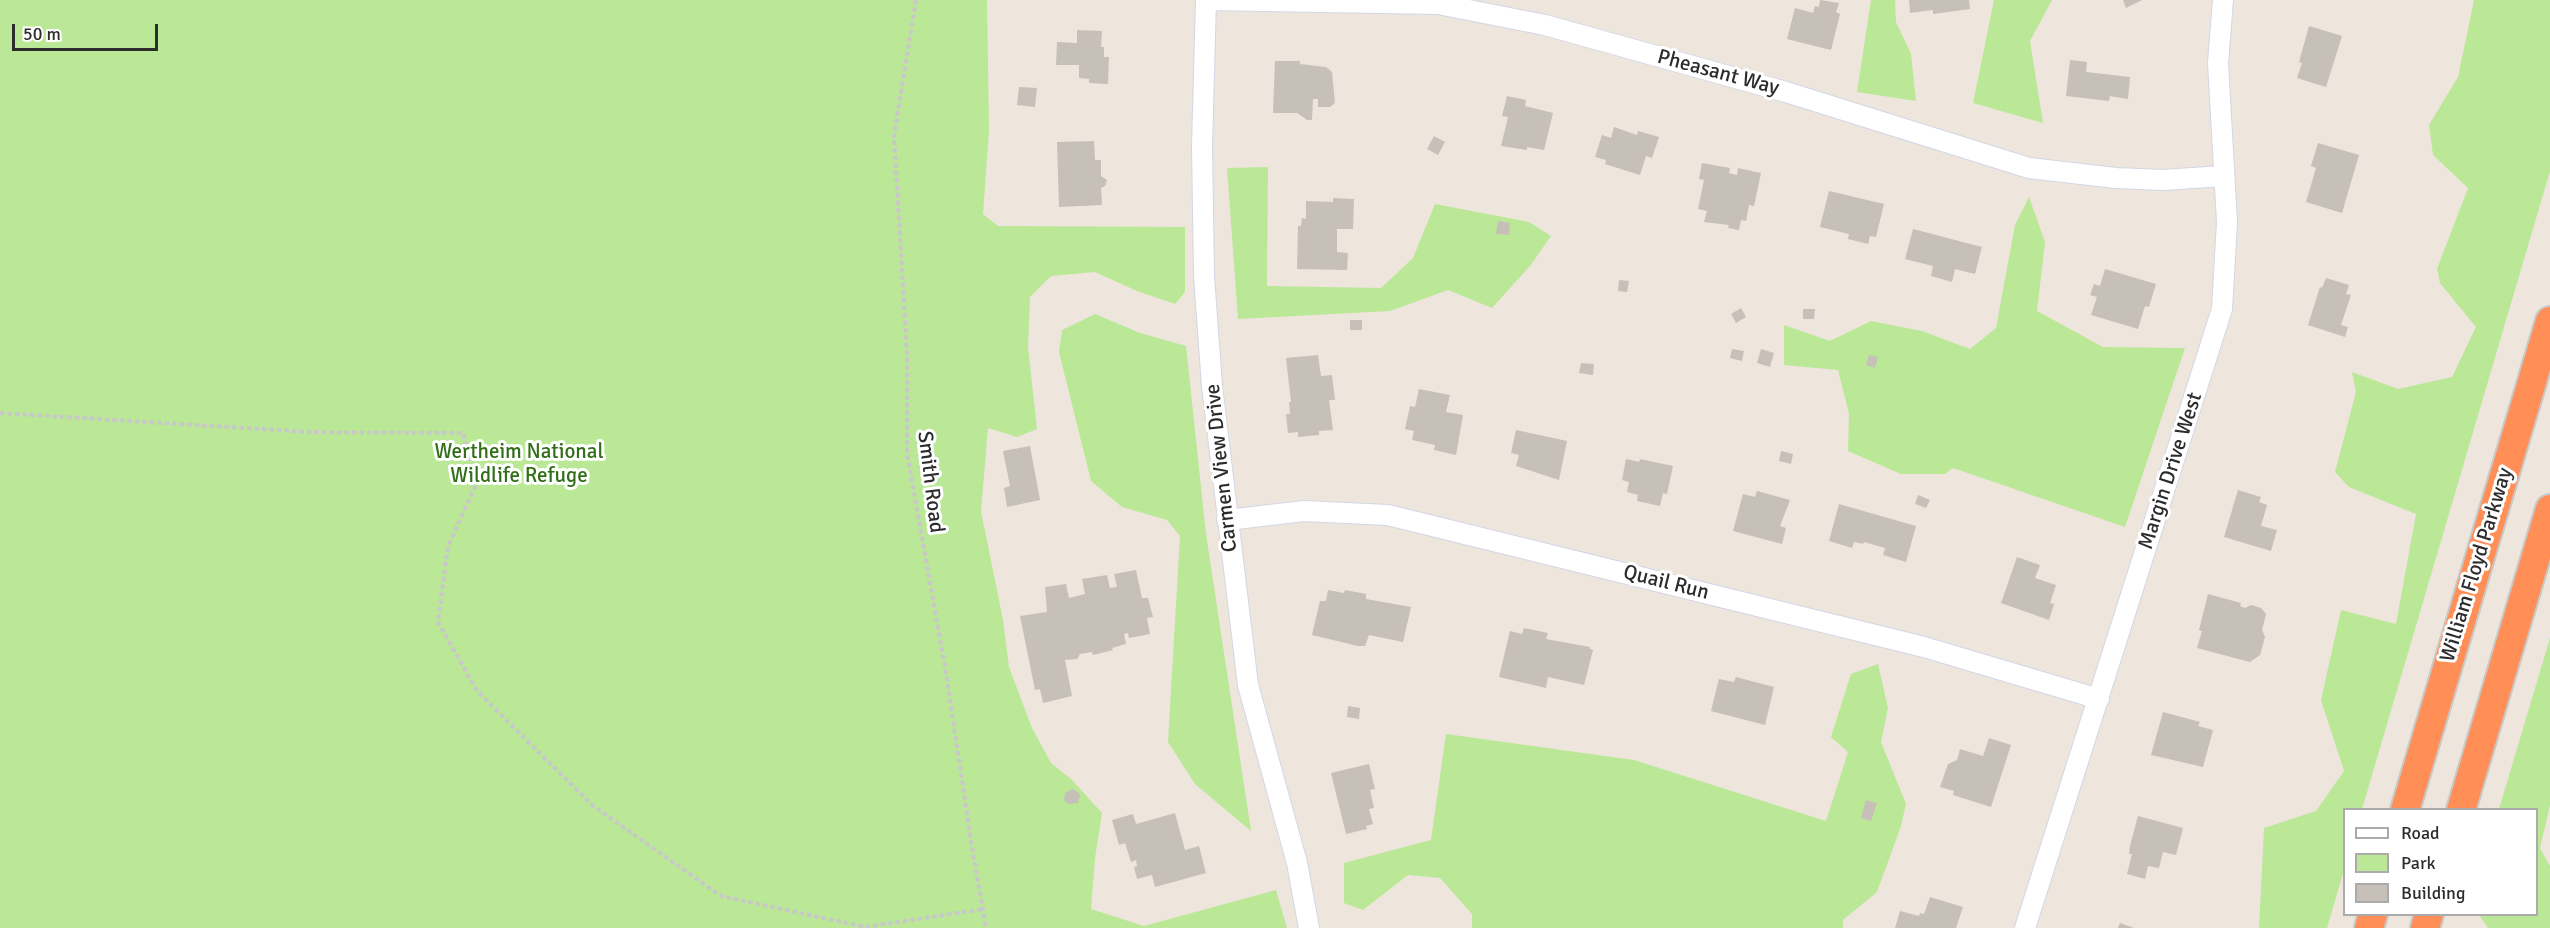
<!DOCTYPE html>
<style>
body{margin:0}
#map{position:relative;width:2550px;height:928px;overflow:hidden;background:#eee5dd;font-family:Signika,sans-serif}
canvas{display:block}
.legend{position:absolute;left:2343px;top:808px;width:195px;height:108px;box-sizing:border-box;background:#fff;border:2px solid #ababab;margin:0;padding:8px 10px;list-style:none;font-size:18px;color:#2c2c2c}
.legend li{display:flex;align-items:center;gap:12px;height:30px}
.legend b{width:30px;border:2px solid #ababab}
.scale{position:absolute;left:12px;top:24px;width:146px;height:27px;box-sizing:border-box;border:3px solid #2c2c2c;border-top:0;padding-left:8px;font-size:18px;line-height:21px;white-space:nowrap;color:#2c2c2c;-webkit-text-stroke:4px #fff;paint-order:stroke}
</style>
<div id="map">
<canvas width="2550" height="928"></canvas>
<ul class="legend">
<li><b style="height:8px;background:#fff"></b>Road</li>
<li><b style="height:16px;background:#bae896"></b>Park</li>
<li><b style="height:16px;background:#c6c0b8"></b>Building</li>
</ul>
<div class="scale">50 m</div>
</div>
<script>
const c = document.querySelector('canvas').getContext('2d');
c.lineJoin = 'round';
function fillPath(path, color) { c.fillStyle = color; c.fill(path, 'evenodd'); }
const toPath = rows => new Path2D(rows.map(r => 'M' + r).join(''));
function stroke(path, color, width, dash) { c.strokeStyle = color; c.lineWidth = width; c.lineCap = dash ? 'butt' : 'round'; c.setLineDash(dash || []); c.stroke(path); }
function write(font, color, halo, rows, align = 'center') {
  c.font = font + ' Signika,sans-serif'; c.lineWidth = 6; c.setLineDash([]); c.textBaseline = 'middle'; c.strokeStyle = halo; c.fillStyle = color; for (const [text, x, y, turn = 0] of rows) {
    c.save(); c.translate(x, y); c.rotate((+turn || 0) * Math.PI / 180); c.textAlign = isNaN(turn) ? turn : align; if (halo) c.strokeText(text, 0, 0); c.fillText(text, 0, 0); c.restore();
  }
}
const green = toPath([
 [0,0,987,0,989,131,983,214,998,226,1185,227,1185,292,1175,304,1137,291,1095,272,1051,276,1030,297,1028,347,1037,429,1017,437,988,428,981,511,1003,620,1009,667,1032,728,1051,763,1072,780,1102,813,1095,858,1091,909,1144,926,1276,890,1287,928,0,928],
 [1871,0,1895,0,1896,22,1911,54,1916,101,1857,92],
 [1994,0,2052,0,2030,41,2043,123,1973,103],
 [2474,0,2550,0,2550,171,2362,809,2344,810,2344,870,2327,928,2259,928,2264,828,2316,811,2344,771,2321,700,2341,610,2396,624,2416,514,2349,487,2335,472,2356,392,2352,372,2398,389,2452,377,2476,327,2440,283,2437,269,2468,188,2433,155,2429,125,2458,77],
 [1268,167,1267,286,1381,288,1413,258,1435,204,1529,222,1551,236,1530,266,1492,308,1448,290,1390,311,1238,319,1227,168],
 [2029,197,2045,242,2037,311,2103,347,2185,348,2125,527,1953,468,1945,474,1901,474,1848,451,1849,414,1838,370,1784,365,1784,325,1830,341,1871,321,1922,331,1970,349,1996,328,2015,225],
 [1095,314,1140,333,1186,346,1206,534,1251,831,1195,784,1168,742,1180,536,1167,520,1122,507,1091,481,1059,352,1062,330],
 [2550,638,2550,805,2540,848,2550,866,2550,928,2488,928,2479,915,2536,914,2536,810,2499,809],
 [1878,664,1888,708,1881,742,1906,804,1901,826,1877,892,1843,920,1843,928,1472,928,1472,914,1440,878,1408,875,1363,910,1344,903,1344,863,1431,840,1446,734,1634,760,1826,821,1848,752,1831,737,1851,674]
]);
const building = toPath([
 [1820,0,1839,3,1836,12,1840,14,1831,50,1787,39,1795,8,1813,13,1815,6,1819,7],
 [1909,0,1969,0,1970,9,1933,14,1933,10,1910,13],
 [2123,0,2142,0,2126,8],
 [2309,26,2342,36,2326,87,2297,78,2302,63,2299,62],
 [1077,30,1102,31,1101,47,1104,47,1104,57,1109,57,1108,84,1089,83,1089,79,1079,78,1079,65,1056,65,1057,42,1077,43],
 [2070,60,2087,62,2086,72,2130,77,2128,99,2110,96,2109,101,2066,96],
 [1275,61,1300,61,1300,64,1326,67,1332,72,1335,103,1330,107,1318,107,1318,99,1313,99,1312,120,1307,120,1297,113,1273,113],
 [1019,87,1037,88,1035,107,1017,105],
 [1507,96,1526,100,1525,106,1553,113,1544,150,1527,147,1527,150,1501,146,1508,117,1502,116],
 [1614,127,1637,135,1638,131,1659,137,1652,158,1646,156,1640,175,1605,164,1606,160,1595,157,1602,135,1611,138],
 [1434,136,1445,142,1438,155,1427,149],
 [1094,141,1095,160,1101,160,1101,176,1107,180,1105,186,1101,188,1102,205,1059,207,1057,142],
 [2318,143,2359,155,2342,213,2306,202,2316,168,2311,166],
 [1702,163,1730,168,1729,173,1737,175,1738,168,1761,173,1754,206,1749,205,1746,221,1741,220,1739,230,1728,228,1729,225,1704,222,1707,211,1698,209,1704,180,1699,179],
 [1829,191,1884,204,1876,237,1870,236,1868,244,1848,239,1849,234,1820,227],
 [1333,198,1354,199,1353,229,1337,229,1337,252,1348,253,1347,270,1297,269,1298,226,1301,226,1302,218,1306,219,1306,201,1333,202],
 [1498,221,1510,223,1509,235,1496,234],
 [1913,229,1982,247,1975,274,1955,269,1952,282,1931,276,1933,266,1905,259],
 [2105,269,2156,284,2149,307,2145,306,2138,329,2091,315,2097,297,2090,295,2094,284,2100,286],
 [2326,278,2349,285,2346,294,2351,295,2341,325,2348,327,2345,337,2308,325,2320,287,2322,288],
 [1619,280,1629,281,1627,292,1618,291],
 [1741,308,1746,317,1736,323,1731,314],
 [1803,309,1815,309,1814,319,1803,319],
 [1350,320,1362,320,1362,330,1350,330],
 [1732,349,1744,351,1742,361,1730,358],
 [1761,349,1774,353,1770,367,1757,363],
 [1318,355,1321,376,1332,375,1335,400,1329,400,1333,430,1319,431,1319,435,1298,437,1298,432,1288,433,1286,414,1290,414,1289,402,1291,402,1286,358],
 [1869,355,1878,357,1875,368,1866,365],
 [1581,363,1594,364,1593,375,1579,373],
 [1419,389,1450,395,1446,412,1463,415,1456,455,1434,450,1435,445,1412,440,1414,431,1405,429,1410,406,1415,407],
 [1516,430,1567,441,1559,480,1516,466,1519,455,1511,453],
 [1030,446,1040,500,1007,507,1004,488,1010,486,1003,451],
 [1781,451,1793,454,1791,464,1779,461],
 [1626,459,1639,462,1640,459,1673,466,1667,494,1663,493,1660,506,1637,501,1638,495,1627,492,1629,482,1622,480],
 [2238,490,2261,497,2259,502,2267,505,2261,526,2277,530,2271,551,2224,537],
 [1757,491,1790,500,1780,526,1786,528,1782,544,1733,531,1743,494,1755,497],
 [1918,495,1930,500,1926,508,1915,504],
 [1839,504,1916,526,1906,562,1883,555,1885,548,1864,542,1863,544,1854,542,1852,548,1829,541],
 [2017,557,2040,565,2035,578,2056,585,2050,603,2054,604,2049,620,2001,603],
 [1136,570,1142,598,1148,598,1153,617,1147,618,1150,634,1129,638,1128,633,1124,634,1126,644,1112,648,1113,650,1093,655,1092,652,1080,654,1077,659,1065,660,1072,696,1043,703,1040,689,1035,690,1020,616,1047,612,1045,587,1066,584,1069,598,1085,594,1082,579,1107,575,1110,588,1117,587,1114,574],
 [1328,590,1344,593,1345,590,1366,594,1366,599,1411,607,1403,642,1369,635,1365,646,1358,646,1312,635,1320,601,1326,601],
 [2208,594,2241,603,2240,606,2245,608,2251,605,2261,608,2266,614,2262,630,2265,637,2260,655,2250,662,2197,648,2202,631,2199,630],
 [1524,628,1548,633,1546,639,1590,647,1590,649,1593,650,1584,685,1548,677,1546,688,1499,677,1510,631,1522,634],
 [1736,677,1774,687,1765,725,1711,711,1719,679,1734,682],
 [1348,706,1360,708,1359,719,1347,717],
 [2163,712,2200,722,2198,726,2213,730,2203,767,2151,755],
 [1989,738,2011,745,1991,807,1953,795,1954,791,1940,787,1948,764,1957,760,1960,749,1983,756],
 [1369,764,1375,789,1370,790,1374,808,1369,809,1373,824,1366,826,1367,829,1346,834,1331,773],
 [1073,789,1080,794,1078,803,1068,804,1064,800,1065,793],
 [1866,800,1877,803,1871,821,1861,818],
 [1175,813,1185,850,1199,846,1206,873,1155,887,1152,875,1137,879,1134,867,1137,866,1136,860,1131,862,1125,843,1119,845,1112,820,1133,814,1136,824],
 [2138,816,2183,828,2176,855,2163,852,2159,868,2148,866,2145,879,2127,874,2132,854,2129,854,2130,846],
 [1930,897,1963,907,1956,928,1895,928,1900,911,1919,916,1920,913,1924,914],
 [2120,923,2134,928,2118,928]
]);
const path = toPath([
 [916,0,894,136,907,353,907,453,946,673,971,841,986,928],
 [0,413,310,432,463,433,475,487,448,546,438,622,477,691,592,805,721,896,865,927,984,909]
]);
const minor = toPath([
 [1206,0,1438,4,1545,25,1786,92,2029,168,2116,178,2163,180,2223,176],
 [1206,0,1202,147,1204,276,1212,386,1248,685,1297,863,1309,928],
 [1227,520,1304,511,1388,515,1924,647,2099,699],
 [2025,928,2222,309,2227,222,2218,63,2223,0]
]);
const highway = toPath([
 [2405,810,2550,321],
 [2461,810,2550,509],
 [2369,928,2373,914],
 [2425,928,2429,914]
]);
const streetNames = [
 ["Pheasant Way",1718,73,15],
 ["Carmen View Drive",1222,468,-96],
 ["Margin Drive West",2171,471,-72],
 ["Smith Road",930,482,83],
 ["William Floyd Parkway",2477,565,-73],
 ["Quail Run",1666,583,14]
];
const parkNames = [
 ["Wertheim National",519,452],
 ["Wildlife Refuge",519,476]
];
fillPath(green, '#bae896');
fillPath(building, '#c6c0b8');
stroke(minor, '#d2d7e5', 22);
stroke(highway, '#c8c8c8', 32);
stroke(path, '#c8c8c8', 4, [4.5, 3]);
stroke(minor, '#fff', 20);
stroke(highway, '#ff8f57', 28);
write('21px', '#2c2c2c', '#fff', streetNames);
write('21px', '#316e16', '#fff', parkNames);
</script>
